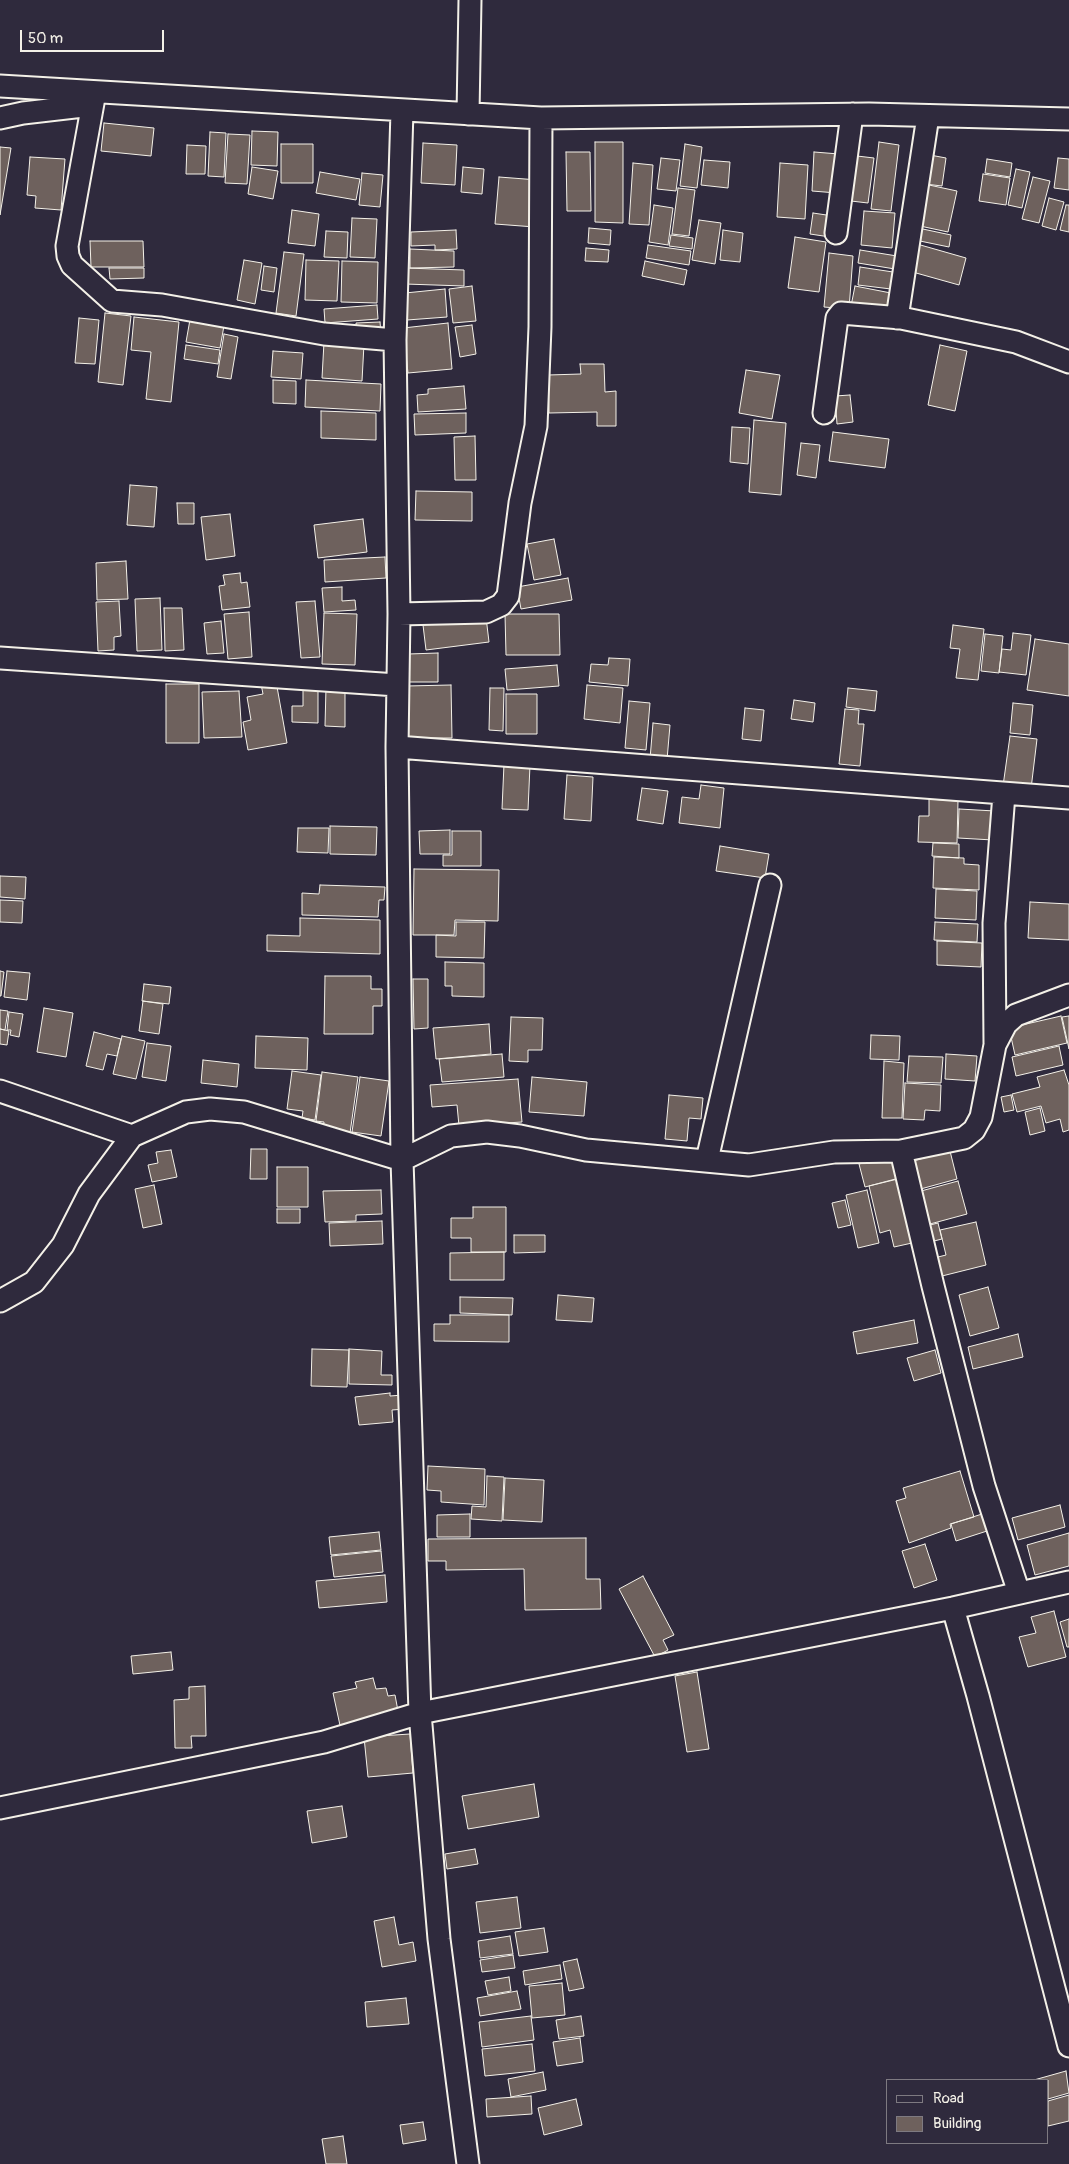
<!DOCTYPE html>
<style>
body{margin:0}
#map{position:relative;width:1069px;height:2164px;overflow:hidden;background:#2f2a3d;font-family:Pangolin,sans-serif}
canvas{display:block}
.legend{position:absolute;left:886px;top:2079px;width:162px;height:65px;box-sizing:border-box;background:#2f2a3d;border:1px solid #7e7a81;margin:0;padding:6px 9px;list-style:none;font-size:15px;color:#f4f1e8}
.legend li{display:flex;align-items:center;gap:10px;height:25px}
.legend b{width:25px;border:1px solid #7e7a81}
.scale{position:absolute;left:20px;top:30px;width:144px;height:22px;box-sizing:border-box;border:2px solid #f4f1e8;border-top:0;padding-left:6px;font-size:15px;line-height:18px;white-space:nowrap;color:#f4f1e8;-webkit-text-stroke:4px #2f2a3d;paint-order:stroke}
</style>
<div id="map">
<canvas width="1069" height="2164"></canvas>
<ul class="legend">
<li><b style="height:6px;background:#2f2a3d"></b>Road</li>
<li><b style="height:14px;background:#6e615d"></b>Building</li>
</ul>
<div class="scale">50 m</div>
</div>
<script>
const c = document.querySelector('canvas').getContext('2d');
c.lineJoin = 'round';
function fillPath(path, color) { c.fillStyle = color; c.fill(path, 'evenodd'); }
const toPath = rows => new Path2D(rows.map(r => 'M' + r).join(''));
function stroke(path, color, width, dash) { c.strokeStyle = color; c.lineWidth = width; c.lineCap = dash ? 'butt' : 'round'; c.setLineDash(dash || []); c.stroke(path); }
const building = toPath([
 [104,123,154,128,151,156,101,151,104,123],
 [252,131,278,132,277,166,251,165,252,131],
 [210,132,226,133,224,177,208,176,210,132],
 [228,134,250,135,247,184,225,183,228,134],
 [595,142,623,142,623,223,595,222,595,142],
 [879,142,899,145,891,211,871,209,879,142],
 [423,143,457,145,455,185,421,183,423,143],
 [281,144,313,144,313,183,281,183,281,144],
 [685,144,702,147,697,188,680,186,685,144],
 [187,145,206,146,205,174,186,174,187,145],
 [0,147,11,148,0,215,0,147],
 [566,152,590,152,591,211,567,211,566,152],
 [814,152,839,154,837,193,812,191,814,152],
 [930,155,946,158,942,186,925,184,930,155],
 [857,156,874,158,868,203,851,201,857,156],
 [30,157,65,159,61,210,35,208,36,196,27,195,30,157],
 [661,158,680,160,676,191,657,189,661,158],
 [1058,158,1069,159,1069,190,1054,188,1058,158],
 [987,159,1012,163,1010,177,985,173,987,159],
 [704,160,730,162,728,188,701,185,704,160],
 [633,163,653,165,649,225,629,224,633,163],
 [780,163,808,165,805,219,777,217,780,163],
 [252,167,278,171,273,199,248,194,252,167],
 [463,167,484,169,482,194,461,192,463,167],
 [1016,169,1030,172,1022,208,1008,205,1016,169],
 [320,172,360,179,356,200,316,193,320,172],
 [362,173,383,175,380,207,359,205,362,173],
 [983,174,1010,178,1006,205,979,201,983,174],
 [499,177,538,180,535,227,495,224,499,177],
 [1033,177,1050,181,1039,223,1022,219,1033,177],
 [929,185,957,191,948,232,920,226,929,185],
 [678,188,695,190,689,236,672,234,678,188],
 [1049,198,1064,202,1056,230,1042,226,1049,198],
 [654,205,673,208,668,245,649,242,654,205],
 [1066,205,1069,205,1069,232,1060,230,1066,205],
 [292,210,319,214,315,246,288,243,292,210],
 [864,211,895,213,892,248,861,245,864,211],
 [813,213,833,216,830,237,810,234,813,213],
 [352,218,377,219,375,258,350,257,352,218],
 [699,220,721,223,715,264,692,260,699,220],
 [589,228,611,230,610,245,588,243,589,228],
 [918,228,951,235,949,247,915,240,918,228],
 [456,230,457,249,435,250,435,245,411,246,411,232,456,230],
 [723,230,743,233,740,262,720,260,723,230],
 [326,231,348,232,347,258,324,257,326,231],
 [671,235,693,238,692,249,669,246,671,235],
 [795,237,826,242,819,292,788,288,795,237],
 [90,241,143,241,144,267,91,267,90,241],
 [917,244,966,258,959,285,909,271,917,244],
 [648,245,691,251,689,265,646,258,648,245],
 [586,248,609,250,608,262,585,261,586,248],
 [410,249,454,251,454,267,410,268,410,249],
 [860,250,897,256,895,269,858,263,860,250],
 [284,252,304,254,296,316,276,313,284,252],
 [829,253,853,256,849,309,824,307,829,253],
 [244,260,262,263,255,304,237,300,244,260],
 [306,260,339,261,337,301,305,300,306,260],
 [342,261,378,262,377,303,341,302,342,261],
 [645,261,687,270,684,285,642,276,645,261],
 [264,266,277,268,274,292,261,290,264,266],
 [860,267,893,272,891,289,858,285,860,267],
 [109,268,144,268,144,278,110,279,109,268],
 [405,268,464,270,464,286,405,284,405,268],
 [472,286,476,321,453,323,449,289,472,286],
 [855,286,896,294,892,314,851,306,855,286],
 [445,289,447,317,407,320,405,293,445,289],
 [377,305,378,319,325,323,324,309,377,305],
 [105,313,131,316,123,385,98,382,105,313],
 [191,314,225,320,220,348,186,342,191,314],
 [134,317,179,322,171,402,146,399,151,352,131,350,134,317],
 [79,318,99,320,95,364,75,363,79,318],
 [380,322,381,333,357,333,356,323,380,322],
 [448,323,452,369,408,373,403,328,448,323],
 [472,325,476,354,460,357,455,327,472,325],
 [224,334,238,337,231,379,217,377,224,334],
 [324,342,364,344,362,381,322,378,324,342],
 [186,345,220,350,218,364,184,359,186,345],
 [940,345,967,351,955,411,928,405,940,345],
 [273,351,303,353,301,379,271,377,273,351],
 [580,364,604,364,605,392,616,391,616,426,597,426,597,412,549,413,548,375,581,374,580,364],
 [746,370,780,375,772,419,739,413,746,370],
 [273,380,296,381,296,404,273,403,273,380],
 [306,380,381,384,380,411,305,407,306,380],
 [464,386,466,409,418,412,417,395,428,394,428,389,464,386],
 [850,395,853,422,837,424,835,396,850,395],
 [321,411,376,413,376,440,321,438,321,411],
 [466,413,466,433,415,435,414,414,466,413],
 [754,420,786,423,781,495,749,492,754,420],
 [732,427,750,428,748,464,730,462,732,427],
 [833,432,889,439,885,468,829,461,833,432],
 [475,436,476,480,455,480,454,437,475,436],
 [801,443,820,445,816,478,797,475,801,443],
 [130,485,157,487,154,527,127,525,130,485],
 [416,491,472,492,472,521,415,520,416,491],
 [177,503,194,503,194,524,178,524,177,503],
 [230,514,235,556,206,560,201,517,230,514],
 [363,519,367,552,318,558,314,525,363,519],
 [554,539,561,575,534,580,527,544,554,539],
 [385,557,386,578,325,582,324,560,385,557],
 [126,561,128,599,97,600,96,563,126,561],
 [240,573,241,583,247,582,250,607,222,610,219,586,225,585,223,575,240,573],
 [568,578,572,600,521,609,517,587,568,578],
 [342,587,342,601,355,600,356,610,324,612,322,588,342,587],
 [160,598,162,650,137,651,135,599,160,598],
 [119,601,121,636,114,637,114,650,98,651,96,602,119,601],
 [315,601,320,657,301,658,296,602,315,601],
 [164,608,182,608,184,650,165,651,164,608],
 [249,612,252,657,228,659,224,614,249,612],
 [324,613,357,614,355,665,322,664,324,613],
 [505,614,559,614,560,655,506,655,505,614],
 [486,617,489,642,426,650,423,625,486,617],
 [221,621,224,653,207,654,204,623,221,621],
 [953,625,984,629,978,680,956,678,960,649,950,648,953,625],
 [1013,633,1031,635,1026,675,999,672,1002,649,1011,650,1013,633],
 [985,634,1003,636,999,673,981,671,985,634],
 [1035,639,1069,644,1069,696,1027,690,1035,639],
 [438,653,438,682,409,682,408,654,438,653],
 [609,658,630,659,628,686,589,682,591,664,608,665,609,658],
 [557,665,559,686,507,690,505,669,557,665],
 [276,681,287,743,248,750,243,722,251,720,247,697,263,694,261,684,276,681],
 [166,684,199,684,199,743,166,743,166,684],
 [451,685,452,738,406,738,406,686,451,685],
 [587,685,623,688,620,723,584,719,587,685],
 [303,687,318,688,318,723,292,722,292,706,303,706,303,687],
 [326,688,345,688,345,727,325,726,326,688],
 [490,688,504,688,503,731,489,730,490,688],
 [848,688,877,691,875,711,846,707,848,688],
 [239,691,242,737,204,738,202,692,239,691],
 [506,694,537,694,537,734,506,734,506,694],
 [794,700,815,703,813,722,791,719,794,700],
 [629,701,650,703,646,750,625,748,629,701],
 [1013,703,1033,705,1030,735,1010,733,1013,703],
 [745,708,764,710,761,741,742,739,745,708],
 [845,709,859,710,858,724,864,724,860,766,839,764,845,709],
 [653,723,670,725,667,760,650,759,653,723],
 [1010,736,1037,739,1031,789,1003,786,1010,736],
 [504,764,530,765,528,810,502,809,504,764],
 [567,775,593,777,591,821,564,819,567,775],
 [701,785,724,788,720,828,679,823,682,797,699,799,701,785],
 [642,788,668,791,663,824,637,820,642,788],
 [929,799,958,801,957,843,918,842,919,816,929,816,929,799],
 [959,809,995,811,993,840,958,838,959,809],
 [330,826,377,827,376,855,330,854,330,826],
 [298,828,329,828,328,853,297,852,298,828],
 [450,830,450,854,420,854,419,831,450,830],
 [452,831,481,831,481,866,443,866,443,855,452,855,452,831],
 [933,843,959,844,959,858,932,856,933,843],
 [720,846,769,854,765,878,716,871,720,846],
 [934,857,964,858,964,864,979,865,979,890,933,888,934,857],
 [414,869,499,870,498,921,455,920,454,935,413,935,414,869],
 [0,876,26,877,25,899,0,897,0,876],
 [320,885,385,887,384,900,379,900,378,917,302,915,302,893,319,894,320,885],
 [936,889,977,891,976,920,935,918,936,889],
 [0,900,23,901,22,923,0,922,0,900],
 [1030,902,1069,904,1069,940,1028,938,1030,902],
 [300,918,380,920,380,954,267,951,267,935,300,936,300,918],
 [456,922,485,922,484,958,436,957,436,935,456,936,456,922],
 [935,922,978,924,977,942,934,940,935,922],
 [937,941,982,943,981,967,937,965,937,941],
 [445,962,484,963,484,997,452,996,452,986,445,986,445,962],
 [0,971,4,972,1,996,0,996,0,971],
 [7,971,30,973,27,1000,4,997,7,971],
 [325,976,371,976,371,989,382,989,382,1006,373,1006,373,1034,324,1034,325,976],
 [413,979,428,979,428,1028,414,1029,413,979],
 [144,984,171,987,169,1004,142,1001,144,984],
 [143,1001,163,1004,159,1034,139,1031,143,1001],
 [44,1008,73,1013,66,1057,37,1052,44,1008],
 [0,1010,8,1011,5,1030,0,1029,0,1010],
 [9,1012,23,1014,19,1037,10,1035,11,1030,7,1030,9,1012],
 [1061,1016,1067,1043,1015,1055,1009,1028,1061,1016],
 [1069,1016,1069,1049,1062,1017,1069,1016],
 [511,1017,543,1018,542,1050,528,1050,528,1062,509,1061,511,1017],
 [489,1024,491,1054,436,1059,433,1028,489,1024],
 [0,1029,9,1031,7,1045,0,1044,0,1029],
 [94,1032,121,1039,117,1056,107,1054,103,1070,86,1066,94,1032],
 [871,1035,900,1036,899,1060,870,1059,871,1035],
 [122,1036,145,1041,136,1079,113,1074,122,1036],
 [256,1036,308,1038,307,1070,255,1068,256,1036],
 [147,1043,171,1046,166,1081,142,1077,147,1043],
 [1059,1046,1063,1065,1016,1076,1012,1057,1059,1046],
 [502,1054,504,1077,442,1082,439,1059,502,1054],
 [946,1054,977,1056,975,1081,945,1079,946,1054],
 [909,1056,943,1057,941,1083,907,1082,909,1056],
 [203,1060,239,1064,237,1087,201,1083,203,1060],
 [884,1061,904,1063,902,1118,882,1118,884,1061],
 [1064,1070,1069,1085,1069,1130,1063,1132,1060,1119,1046,1123,1041,1106,1017,1112,1012,1094,1040,1087,1037,1077,1064,1070],
 [292,1071,321,1075,315,1120,302,1118,303,1111,287,1109,292,1071],
 [322,1072,358,1077,350,1133,323,1130,324,1122,316,1121,322,1072],
 [360,1077,389,1081,381,1136,352,1132,360,1077],
 [532,1077,587,1082,584,1116,529,1112,532,1077],
 [518,1079,522,1122,459,1126,457,1105,432,1107,430,1085,518,1079],
 [905,1083,941,1085,940,1111,925,1110,924,1120,903,1119,905,1083],
 [669,1095,703,1098,701,1119,689,1118,687,1141,665,1139,669,1095],
 [1011,1095,1014,1110,1004,1112,1001,1097,1011,1095],
 [1040,1108,1045,1131,1030,1135,1025,1112,1040,1108],
 [251,1149,267,1149,267,1179,250,1179,251,1149],
 [171,1150,177,1177,152,1182,148,1165,158,1163,156,1152,171,1150],
 [950,1151,957,1179,917,1190,909,1162,950,1151],
 [898,1155,903,1177,865,1187,859,1164,898,1155],
 [277,1167,308,1167,308,1207,277,1207,277,1167],
 [906,1177,921,1241,894,1247,890,1230,880,1233,869,1186,906,1177],
 [958,1181,967,1214,930,1224,921,1191,958,1181],
 [154,1185,162,1224,143,1228,135,1189,154,1185],
 [381,1190,382,1214,356,1215,356,1221,325,1222,323,1191,381,1190],
 [867,1190,879,1243,858,1248,846,1195,867,1190],
 [845,1200,851,1225,838,1228,832,1203,845,1200],
 [473,1207,506,1207,506,1252,471,1252,471,1238,451,1238,451,1218,473,1218,473,1207],
 [277,1209,300,1209,300,1223,277,1223,277,1209],
 [382,1221,383,1244,330,1246,329,1223,382,1221],
 [976,1222,986,1265,942,1276,938,1257,946,1255,940,1230,976,1222],
 [938,1223,942,1239,926,1243,922,1227,938,1223],
 [514,1235,545,1235,545,1252,514,1253,514,1235],
 [504,1252,504,1280,450,1280,450,1253,504,1252],
 [988,1287,999,1328,970,1336,959,1295,988,1287],
 [558,1295,594,1298,592,1322,556,1320,558,1295],
 [460,1297,513,1298,512,1315,460,1313,460,1297],
 [450,1315,509,1315,509,1342,434,1341,434,1324,450,1324,450,1315],
 [914,1320,918,1343,857,1354,853,1332,914,1320],
 [1018,1334,1023,1357,973,1369,968,1347,1018,1334],
 [312,1349,349,1350,347,1387,311,1386,312,1349],
 [349,1349,382,1351,381,1375,392,1375,392,1385,349,1384,349,1349],
 [935,1350,941,1373,914,1381,907,1358,935,1350],
 [390,1393,390,1396,403,1395,405,1409,392,1410,393,1422,359,1425,355,1397,390,1393],
 [428,1466,485,1469,484,1505,441,1502,441,1491,427,1490,428,1466],
 [960,1471,974,1517,950,1524,951,1528,909,1543,896,1501,906,1498,903,1488,960,1471],
 [487,1476,504,1477,502,1521,471,1519,472,1506,486,1507,487,1476],
 [505,1478,544,1480,542,1522,503,1520,505,1478],
 [1060,1505,1065,1527,1018,1540,1012,1518,1060,1505],
 [470,1514,470,1537,437,1537,437,1515,470,1514],
 [982,1514,987,1531,956,1541,951,1524,982,1514],
 [379,1532,381,1550,331,1555,329,1537,379,1532],
 [1069,1533,1069,1566,1035,1575,1027,1545,1069,1533],
 [586,1538,586,1579,600,1579,601,1609,525,1610,524,1569,446,1570,446,1561,428,1561,428,1539,586,1538],
 [925,1544,937,1580,914,1588,902,1551,925,1544],
 [381,1551,383,1572,334,1577,331,1556,381,1551],
 [385,1575,387,1602,319,1608,316,1581,385,1575],
 [643,1576,674,1635,663,1640,668,1650,655,1657,619,1589,643,1576],
 [1054,1611,1066,1657,1028,1667,1019,1637,1036,1633,1031,1617,1054,1611],
 [1069,1619,1069,1647,1067,1647,1060,1622,1069,1619],
 [171,1652,173,1670,133,1674,131,1656,171,1652],
 [697,1672,709,1749,687,1752,675,1676,697,1672],
 [373,1678,376,1689,386,1688,388,1696,395,1695,398,1711,341,1730,333,1693,357,1688,355,1682,373,1678],
 [205,1686,206,1736,191,1736,192,1748,175,1748,174,1700,189,1699,189,1687,205,1686],
 [410,1734,413,1773,368,1777,364,1737,410,1734],
 [534,1784,539,1817,468,1829,462,1796,534,1784],
 [342,1806,347,1837,312,1843,307,1811,342,1806],
 [475,1849,478,1864,447,1869,445,1854,475,1849],
 [517,1897,521,1928,480,1933,476,1902,517,1897],
 [394,1917,399,1945,413,1942,416,1961,382,1967,374,1921,394,1917],
 [544,1928,548,1952,519,1956,515,1932,544,1928],
 [510,1936,513,1954,480,1958,478,1941,510,1936],
 [513,1955,515,1968,482,1972,480,1960,513,1955],
 [577,1959,584,1988,569,1991,563,1962,577,1959],
 [560,1965,562,1979,525,1985,523,1971,560,1965],
 [509,1977,511,1991,488,1995,485,1981,509,1977],
 [562,1983,565,2015,532,2018,529,1986,562,1983],
 [517,1991,521,2009,480,2016,477,1998,517,1991],
 [406,1998,409,2024,367,2027,365,2002,406,1998],
 [531,2016,534,2040,482,2047,479,2022,531,2016],
 [581,2016,584,2036,559,2039,556,2020,581,2016],
 [580,2038,583,2062,557,2066,553,2042,580,2038],
 [532,2044,535,2071,485,2076,482,2049,532,2044],
 [1066,2071,1069,2093,1048,2099,1048,2080,1034,2080,1066,2071],
 [543,2072,546,2090,511,2097,508,2079,543,2072],
 [1069,2095,1069,2121,1048,2126,1048,2101,1069,2095],
 [531,2096,532,2114,487,2117,486,2099,531,2096],
 [576,2099,582,2125,544,2135,538,2108,576,2099],
 [423,2122,426,2140,403,2144,400,2125,423,2122],
 [343,2136,347,2164,326,2164,322,2139,343,2136]
]);
const minor = toPath([
 [0,86,541,118,869,114,1069,119],
 [95,92,67,246,68,256,72,265,112,301,162,305,324,334,395,340],
 [402,111,395,340,399,614,397,747,402,1160,420,1713,439,1939,468,2164],
 [468,114,470,0],
 [0,118,23,113,92,105],
 [836,233,852,114],
 [897,318,928,116],
 [824,413,837,318,841,313,901,318,1016,342,1069,362],
 [399,614,486,612,501,605,508,596,520,503,536,426,540,327,541,118],
 [0,658,397,685],
 [397,747,1069,798],
 [995,1043,994,923,1004,794],
 [0,1091,132,1136,186,1112,210,1109,244,1112,402,1160,451,1136,487,1132,520,1136,586,1150,749,1165,834,1152,901,1151,964,1138,974,1130,981,1117,995,1045,1006,1024,1016,1015,1069,995],
 [901,1151,933,1286,984,1486,1019,1593],
 [707,1160,770,885],
 [0,1301,34,1282,63,1245,89,1194,132,1136],
 [953,1608,978,1696,1069,2046],
 [0,1808,324,1742,420,1713,953,1608,1069,1582]
]);
fillPath(building, '#6e615d');
stroke(building, '#f4f1e8', 1);
stroke(minor, '#f4f1e8', 25);
stroke(minor, '#2f2a3d', 21);
</script>
